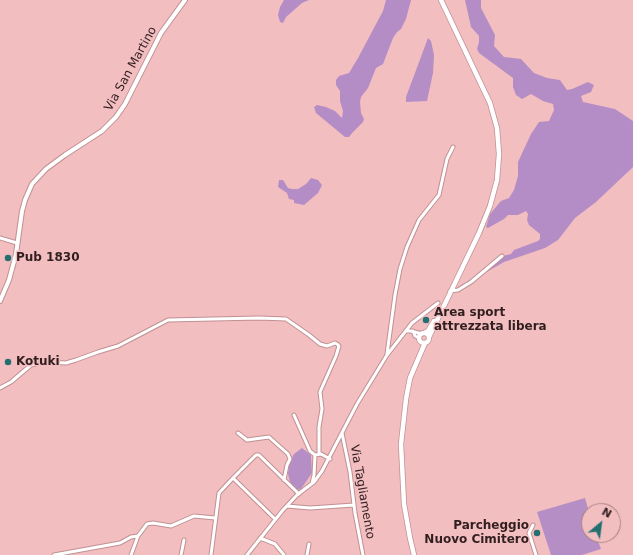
<!DOCTYPE html>
<style>
body{margin:0}
#map{position:relative;width:633px;height:555px;overflow:hidden;background:#f2bec0;font-family:"DejaVu Sans",sans-serif}
canvas{display:block}
.north{position:absolute;left:581px;top:503px;width:40px;height:40px;box-sizing:border-box;background:#f2bec0;border:1px solid #a57e80;border-radius:50%;rotate:29deg;font-size:11px;font-weight:700;line-height:16px;text-align:center;color:#311e1f}
.north::after{content:'';display:block;margin:auto;width:14px;height:18px;background:#246f70;clip-path:polygon(50% 0,100% 100%,50% 72%,0 100%)}
</style>
<div id="map">
<canvas width="633" height="555"></canvas>
<div class="north">N</div>
</div>
<script>
const c = document.querySelector('canvas').getContext('2d');
c.lineJoin = 'round';
function fillPath(path, color) { c.fillStyle = color; c.fill(path, 'evenodd'); }
const toPath = rows => new Path2D(rows.map(r => 'M' + r).join(''));
function stroke(path, color, width, dash) { c.strokeStyle = color; c.lineWidth = width; c.lineCap = dash ? 'butt' : 'round'; c.setLineDash(dash || []); c.stroke(path); }
function write(font, color, halo, rows, align = 'center') {
  c.font = font + ' "DejaVu Sans",sans-serif'; c.lineWidth = 3; c.setLineDash([]); c.textBaseline = 'middle'; c.strokeStyle = halo; c.fillStyle = color; for (const [text, x, y, turn = 0] of rows) {
    c.save(); c.translate(x, y); c.rotate((+turn || 0) * Math.PI / 180); c.textAlign = isNaN(turn) ? turn : align; if (halo) c.strokeText(text, 0, 0); c.fillText(text, 0, 0); c.restore();
  }
}
const green = toPath([
 [428,38,431,41,434,55,433,73,427,101,406,102,406,97],
 [302,448,311,455,312,473,301,489,297,490,290,482,288,474,289,463,294,454],
 [585,498,589,512,589,535,596,535,601,549,582,555,551,555,537,512]
]);
const forest = toPath([
 [284,0,309,0,302,3,286,17,283,23,280,22,278,15,280,7],
 [386,0,411,0,406,19,401,29,397,32,393,38,383,64,376,68,368,88,361,97,360,102,361,113,364,119,363,122,353,132,349,137,345,137,316,113,314,107,317,105,326,107,335,111,342,118,343,111,340,101,340,91,336,85,336,80,339,76,349,73,358,58,383,11],
 [465,0,481,0,481,8,495,35,494,46,504,57,521,59,534,73,547,78,560,80,567,90,572,89,588,82,594,85,591,92,581,96,583,102,615,109,633,121,633,167,632,168,596,202,575,218,558,240,545,248,504,262,483,274,503,256,511,254,514,250,538,241,540,239,540,234,529,225,527,220,528,214,526,211,518,215,508,215,504,219,488,228,486,227,490,214,501,201,509,198,514,190,518,176,518,162,531,134,539,122,549,121,554,110,553,104,543,101,531,94,522,99,516,95,513,87,513,78,479,53,477,49,479,42,479,36,471,27],
 [311,178,318,180,322,185,318,193,304,205,294,203,294,200,289,199,287,193,278,187,279,180,283,180,288,188,292,189,298,189,306,184]
]);
const minor = toPath([
 [0,238,17,243],
 [450,291,458,290,471,282,502,256],
 [406,331,411,331,422,334],
 [413,331,415,336,419,338],
 [387,354,395,295,400,269,407,247,419,220,439,195,447,159,453,147],
 [0,388,11,382,31,365,46,362,66,363,76,360,98,352,118,346,168,320,259,318,286,319,309,335,320,344,327,346,335,343,337,344,339,346,336,356,320,392,322,409,319,427,319,454],
 [294,415,310,451,315,455,321,454,330,459],
 [238,433,247,440,269,437,288,454,290,459,287,465,284,480],
 [342,433,350,472,355,513,363,555],
 [312,483,314,475,315,455],
 [287,506,310,508,354,505],
 [275,519,233,478,256,455,259,455,299,494],
 [533,525,529,533,536,555],
 [260,538,275,544,284,555],
 [54,555,120,543,131,537,138,536],
 [131,555,138,536,147,524,153,523,171,526,194,516,215,518],
 [181,555,184,540],
 [211,555,219,493,233,478],
 [247,555,283,510,297,495,314,482,322,471,357,404,387,355,412,323,438,303],
 [307,555,309,544]
]);
const tertiary = toPath([
 [0,301,9,280,16,254,22,211,25,200,32,184,46,169,65,155,102,131,116,117,125,104,161,33,185,0]
]);
const secondary = toPath([
 [424,333,428,331,434,321],
 '419 338a5 5 0 1 1 10 0a5 5 0 1 1-10 0Z',
 [429,337,479,233,490,206,497,180,499,154,497,128,490,103,441,0],
 [414,555,410,538,404,504,401,444,406,399,410,378,425,343]
]);
const markers = [
 [8,258,4,"#246f70"],
 [426,320,4,"#246f70"],
 [8,362,4,"#246f70"],
 [537,533,4,"#246f70"]
];
const streetNames = [
 ["Via San Martino",131,69,-61],
 ["Via Tagliamento",362,492,80]
];
const poiNames = [
 ["Pub 1830",16,258],
 ["Area sport",434,313],
 ["attrezzata libera",434,327],
 ["Kotuki",16,362],
 ["Parcheggio",529,526,"right"],
 ["Nuovo Cimitero",529,540,"right"]
];
fillPath(green, '#b68ec6');
fillPath(forest, '#b58dc6');
stroke(minor, '#c19092', 5);
stroke(tertiary, '#c19092', 6);
stroke(secondary, '#c19092', 6);
stroke(minor, '#fff', 3);
stroke(tertiary, '#fff', 4);
stroke(secondary, '#fff', 4.5);
for (const [x, y, r, color] of markers) { const dot = new Path2D(); dot.arc(x, y, r, 0, 2 * Math.PI); c.fillStyle = color; c.fill(dot); stroke(dot, '#f2bec0', 1.5); }
write('12px', '#311e1f', '#f2bec0', streetNames);
write('bold 12px', '#311e1f', '#f2bec0', poiNames, 'left');
</script>
